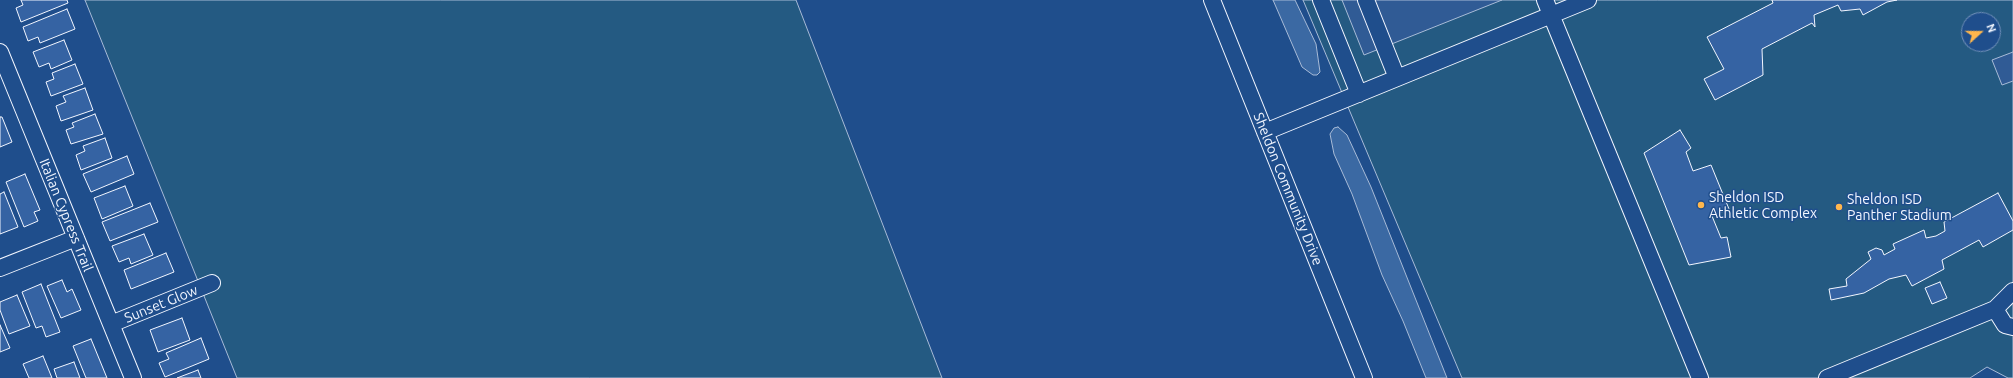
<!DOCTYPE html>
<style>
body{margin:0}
#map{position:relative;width:2013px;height:378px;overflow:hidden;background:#1f4e8c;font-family:Ubuntu,sans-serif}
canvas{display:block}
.north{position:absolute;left:1961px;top:12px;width:40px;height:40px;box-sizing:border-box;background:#1f4e8c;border:1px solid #7391ba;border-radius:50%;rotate:69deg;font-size:11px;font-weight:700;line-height:16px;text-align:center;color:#f2f6ff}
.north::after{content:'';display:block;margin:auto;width:14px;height:18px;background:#ffb74d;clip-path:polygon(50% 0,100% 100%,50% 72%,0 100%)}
</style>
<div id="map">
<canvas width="2013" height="378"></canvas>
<div class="north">N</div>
</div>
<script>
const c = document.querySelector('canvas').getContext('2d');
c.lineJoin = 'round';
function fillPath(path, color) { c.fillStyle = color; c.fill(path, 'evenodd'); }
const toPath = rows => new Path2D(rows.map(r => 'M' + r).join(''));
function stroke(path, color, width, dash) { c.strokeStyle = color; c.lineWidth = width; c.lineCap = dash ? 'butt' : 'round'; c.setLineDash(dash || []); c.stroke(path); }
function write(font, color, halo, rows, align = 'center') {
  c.font = font + ' Ubuntu,sans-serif'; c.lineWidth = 3; c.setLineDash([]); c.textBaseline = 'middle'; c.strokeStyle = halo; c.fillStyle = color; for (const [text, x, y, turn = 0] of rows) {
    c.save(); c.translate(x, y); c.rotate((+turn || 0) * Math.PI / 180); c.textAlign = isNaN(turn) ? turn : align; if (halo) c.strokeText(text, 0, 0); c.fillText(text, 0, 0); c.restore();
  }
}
const green = toPath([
 [85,0,796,0,942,378,237,378,85,0],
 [1303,0,2013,0,2013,378,2008,378,1987,367,1970,378,1462,378,1303,0],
 [1969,20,1993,20,1993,44,1969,44,1969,20]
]);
const parking = toPath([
 [1342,0,1502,0,1364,55,1342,0],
 [2013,52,2013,81,2002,85,1992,60,2013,52]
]);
const water = toPath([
 [1273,0,1295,0,1316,44,1320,72,1317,75,1313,75,1302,67,1273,0],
 [1338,127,1347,135,1371,187,1447,378,1426,378,1403,321,1382,275,1352,194,1334,154,1330,134,1334,128,1338,127]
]);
const building = toPath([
 [21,0,67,0,68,3,21,22,16,8,23,5,21,0],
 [1772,0,1897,0,1887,2,1863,15,1860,9,1841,11,1838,5,1814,15,1815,27,1812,23,1762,49,1763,75,1715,100,1704,79,1724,69,1707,37,1773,3,1772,0],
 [67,9,75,29,40,43,38,37,28,41,23,27,67,9],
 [64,40,72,60,51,69,49,63,39,67,33,52,64,40],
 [75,64,83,84,51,96,46,82,54,79,52,73,75,64],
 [85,88,93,110,61,121,56,106,66,102,63,96,85,88],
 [95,114,103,134,71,144,66,130,74,127,72,123,95,114],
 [0,117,2,117,12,142,0,147,0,117],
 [1680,130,1691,148,1686,152,1693,171,1711,165,1729,209,1712,216,1721,238,1727,237,1731,257,1689,265,1644,153,1680,130],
 [105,138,112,158,81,170,76,155,85,151,83,146,105,138],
 [127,156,134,174,91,192,83,174,127,156],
 [25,174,40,210,34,212,38,221,24,227,6,182,25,174],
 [125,186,133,206,102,219,94,198,125,186],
 [4,192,18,227,0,234,0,194,4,192],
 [1998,193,2013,221,2013,230,1983,247,1979,240,1942,260,1944,269,1912,286,1906,275,1889,279,1864,293,1831,300,1829,289,1847,286,1846,279,1871,259,1868,252,1876,248,1882,250,1884,255,1895,249,1893,244,1924,230,1926,238,1936,236,1945,231,1944,222,1998,193],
 [150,203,158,222,110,241,102,222,150,203],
 [144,234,153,255,131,264,129,258,119,262,112,246,144,234],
 [166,253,174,272,131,289,124,270,166,253],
 [62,280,67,292,72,289,81,310,61,318,47,286,62,280],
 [1940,282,1947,298,1932,304,1925,288,1940,282],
 [41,284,60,332,46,337,42,326,36,328,22,292,41,284],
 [17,295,30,326,9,334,0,310,0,302,17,295],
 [182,318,190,340,158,352,150,330,182,318],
 [0,325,10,348,0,352,0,325],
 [201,338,209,359,165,377,159,363,169,359,166,353,201,338],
 [91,339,107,378,86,378,73,346,91,339],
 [43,356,52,378,29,378,23,364,43,356],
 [74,362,80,378,57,378,54,369,74,362],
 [198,370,201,378,177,378,198,370]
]);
const minor = toPath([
 [1212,0,1364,378],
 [1321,0,1359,94],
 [1366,0,1397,78],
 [1545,0,1700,378],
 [0,52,133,378],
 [1265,132,1588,0],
 [0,268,76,238],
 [1995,309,2005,325,2013,327],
 [111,324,212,283],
 [1827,378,1995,309,2013,291]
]);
const markers = [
 [1701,205,4,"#ffb74d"],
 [1839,207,4,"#ffb74d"]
];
const streetNames = [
 ["Sheldon Community Drive",1288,189,68],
 ["Italian Cypress Trail",66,215,68],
 ["Sunset Glow",161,304,-22]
];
const poiNames = [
 ["Sheldon ISD",1709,197],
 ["Athletic Complex",1709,213],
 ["Sheldon ISD",1847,199],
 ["Panther Stadium",1847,215]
];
fillPath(green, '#245a82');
stroke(green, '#a8bbd7', 1);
fillPath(parking, '#305b95');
stroke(parking, '#a8bbd7', 1);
fillPath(water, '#3b69a3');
stroke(water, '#a8bbd7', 1);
fillPath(building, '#3563a3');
stroke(building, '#f2f6ff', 1);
stroke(minor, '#f2f6ff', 18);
stroke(minor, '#1f4e8c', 16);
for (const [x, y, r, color] of markers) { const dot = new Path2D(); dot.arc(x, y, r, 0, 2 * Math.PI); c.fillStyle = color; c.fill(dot); stroke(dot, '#1f4e8c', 1.5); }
write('14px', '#f2f6ff', '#1f4e8c', streetNames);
write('14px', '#f2f6ff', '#1f4e8c', poiNames, 'left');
</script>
